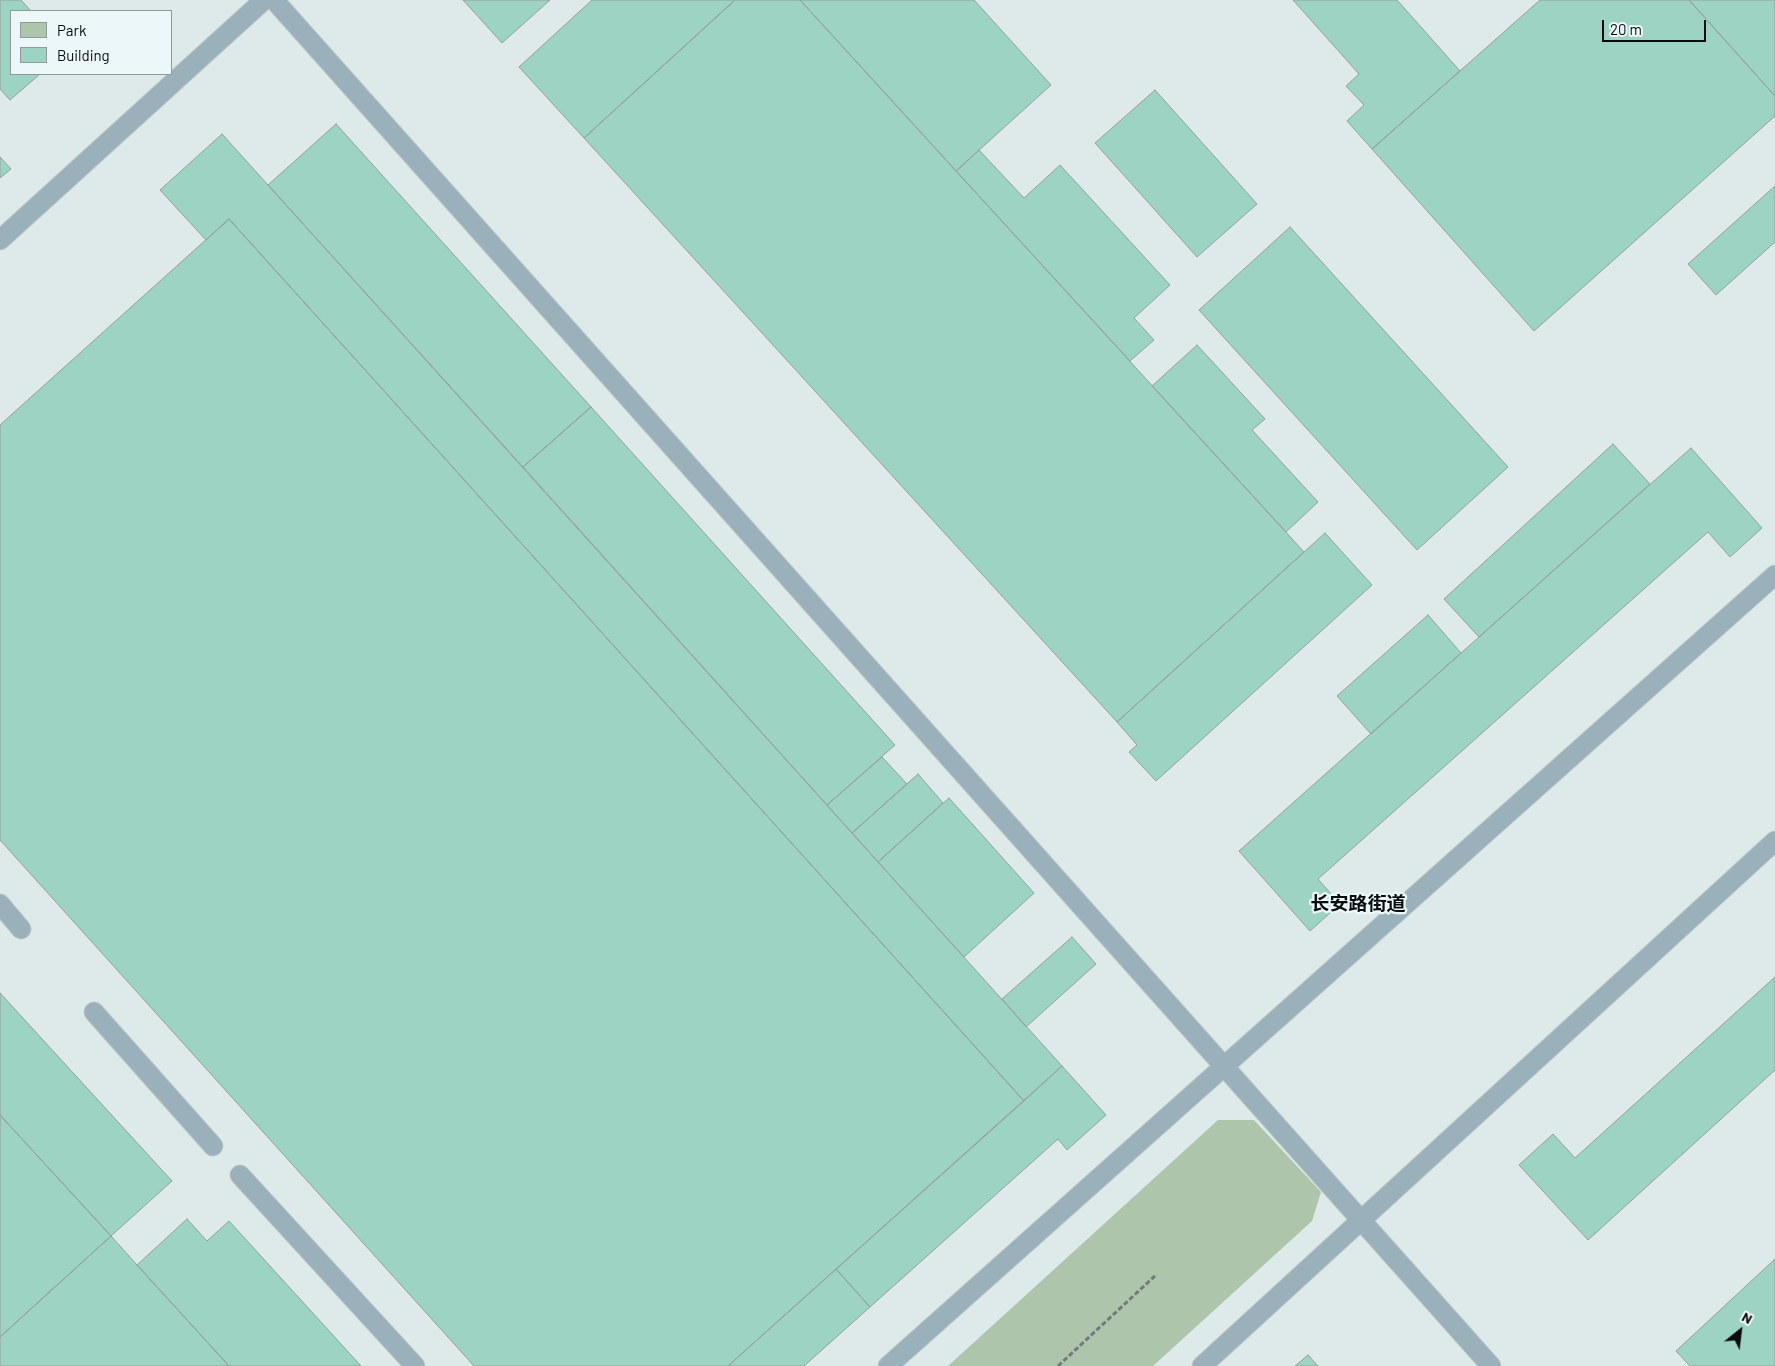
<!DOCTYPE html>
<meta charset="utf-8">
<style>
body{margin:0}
#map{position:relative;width:1775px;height:1366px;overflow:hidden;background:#deeaea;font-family:Barlow,sans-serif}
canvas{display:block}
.legend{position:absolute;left:10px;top:10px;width:162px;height:65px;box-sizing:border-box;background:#ebf7f8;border:1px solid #91999a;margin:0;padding:6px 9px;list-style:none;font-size:15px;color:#0a0d0e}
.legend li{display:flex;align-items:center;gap:10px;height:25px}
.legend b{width:25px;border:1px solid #91999a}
.north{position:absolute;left:1715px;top:1306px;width:50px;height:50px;-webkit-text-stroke:4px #ebf7f8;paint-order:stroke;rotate:29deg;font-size:14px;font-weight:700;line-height:20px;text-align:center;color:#0a0d0e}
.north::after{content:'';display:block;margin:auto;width:18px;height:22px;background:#0a0d0e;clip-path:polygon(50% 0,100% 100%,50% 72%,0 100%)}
.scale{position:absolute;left:1602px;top:20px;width:104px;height:22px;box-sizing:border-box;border:2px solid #0a0d0e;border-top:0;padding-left:6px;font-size:15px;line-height:18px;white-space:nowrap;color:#0a0d0e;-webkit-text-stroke:4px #ebf7f8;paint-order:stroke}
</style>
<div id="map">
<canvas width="1775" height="1366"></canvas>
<ul class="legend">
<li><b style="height:14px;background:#acc5ab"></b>Park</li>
<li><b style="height:14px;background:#9dd3c2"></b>Building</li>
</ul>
<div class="north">N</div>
<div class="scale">20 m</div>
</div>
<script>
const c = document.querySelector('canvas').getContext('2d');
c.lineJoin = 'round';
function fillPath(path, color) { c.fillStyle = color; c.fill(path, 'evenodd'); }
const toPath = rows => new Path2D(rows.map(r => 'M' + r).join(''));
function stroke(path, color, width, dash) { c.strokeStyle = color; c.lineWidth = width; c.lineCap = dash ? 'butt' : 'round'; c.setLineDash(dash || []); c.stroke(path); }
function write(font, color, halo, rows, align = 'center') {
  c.font = font + ' Barlow,"Noto Sans SC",sans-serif'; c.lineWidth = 4.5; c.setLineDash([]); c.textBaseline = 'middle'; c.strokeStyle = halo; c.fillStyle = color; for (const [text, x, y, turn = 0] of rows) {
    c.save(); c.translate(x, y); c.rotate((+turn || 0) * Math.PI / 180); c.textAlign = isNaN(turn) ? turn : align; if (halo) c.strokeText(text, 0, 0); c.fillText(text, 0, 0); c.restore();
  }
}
const green = toPath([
 [1218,1120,1254,1120,1321,1192,1312,1221,1153,1366,948,1366]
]);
const building = toPath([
 [0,0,21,0,31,11,11,11,11,74,40,74,10,100,0,89,0,0],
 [463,0,550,0,502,43,463,0],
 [592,0,735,0,584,138,519,67,592,0],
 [735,0,800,0,1304,552,1117,722,584,138,735,0],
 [800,0,974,0,1051,85,956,171,800,0],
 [1293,0,1397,0,1460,71,1372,149,1347,121,1364,105,1346,86,1359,74,1293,0],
 [1540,0,1689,0,1775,96,1775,116,1534,331,1372,149,1540,0],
 [1689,0,1775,0,1775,96,1689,0],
 [1155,90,1257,204,1197,257,1095,143,1155,90],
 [336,124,591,407,523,467,268,185,336,124],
 [222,134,1062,1066,1024,1101,229,219,206,240,160,190,222,134],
 [979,150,1024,198,1060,165,1170,285,1134,318,1154,340,1130,361,956,171,979,150],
 [0,157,11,169,0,178,0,157],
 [1775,186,1775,242,1716,295,1688,264,1775,186],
 [229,219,1024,1101,728,1366,474,1366,0,840,0,425,229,219],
 [1290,227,1508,467,1417,550,1199,310,1290,227],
 [1197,345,1265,419,1252,430,1318,502,1286,532,1152,386,1197,345],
 [591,407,895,745,827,805,523,467,591,407],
 [1613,444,1650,484,1479,637,1444,599,1613,444],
 [1691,448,1762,528,1730,557,1708,532,1318,879,1340,904,1310,931,1239,851,1691,448],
 [1325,533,1372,585,1156,781,1129,752,1137,745,1117,722,1325,533],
 [1428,615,1461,653,1371,734,1337,696,1428,615],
 [882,757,907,784,852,833,827,805,882,757],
 [918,774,943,803,878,862,852,833,918,774],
 [949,798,1034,893,964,957,878,862,949,798],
 [1072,937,1096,964,1026,1027,1002,999,1072,937],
 [1775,977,1775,1070,1588,1240,1519,1165,1553,1134,1575,1158,1775,977],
 [0,993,172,1181,111,1236,0,1115,0,993],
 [1062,1066,1106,1115,1067,1150,1058,1139,870,1307,836,1269,1062,1066],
 [0,1115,111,1236,0,1337,0,1115],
 [187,1219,207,1241,229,1221,361,1366,229,1366,137,1265,187,1219],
 [111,1236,137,1265,229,1366,0,1366,0,1337,111,1236],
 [1775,1259,1775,1366,1690,1366,1676,1351,1775,1259],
 [836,1269,870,1307,804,1366,728,1366,836,1269],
 [1308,1355,1318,1366,1295,1366,1308,1355]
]);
const path = toPath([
 [1058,1366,1157,1274]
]);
const lane = toPath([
 [274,0,1491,1366],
 [0,240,264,0],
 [0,904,21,929],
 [94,1012,213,1146],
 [240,1175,415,1366],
 [888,1366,1775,575],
 [1202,1366,1775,841]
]);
const districtNames = [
 ["长安路街道",1358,904]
];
fillPath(green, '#acc5ab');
fillPath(building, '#9dd3c2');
stroke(building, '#959f9c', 1);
stroke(lane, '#bcc7c7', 21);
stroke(path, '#737a7b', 3, [5, 2.5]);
stroke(lane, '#9ab0ba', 19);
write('bold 19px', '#0a0d0e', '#ebf7f8', districtNames);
</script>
